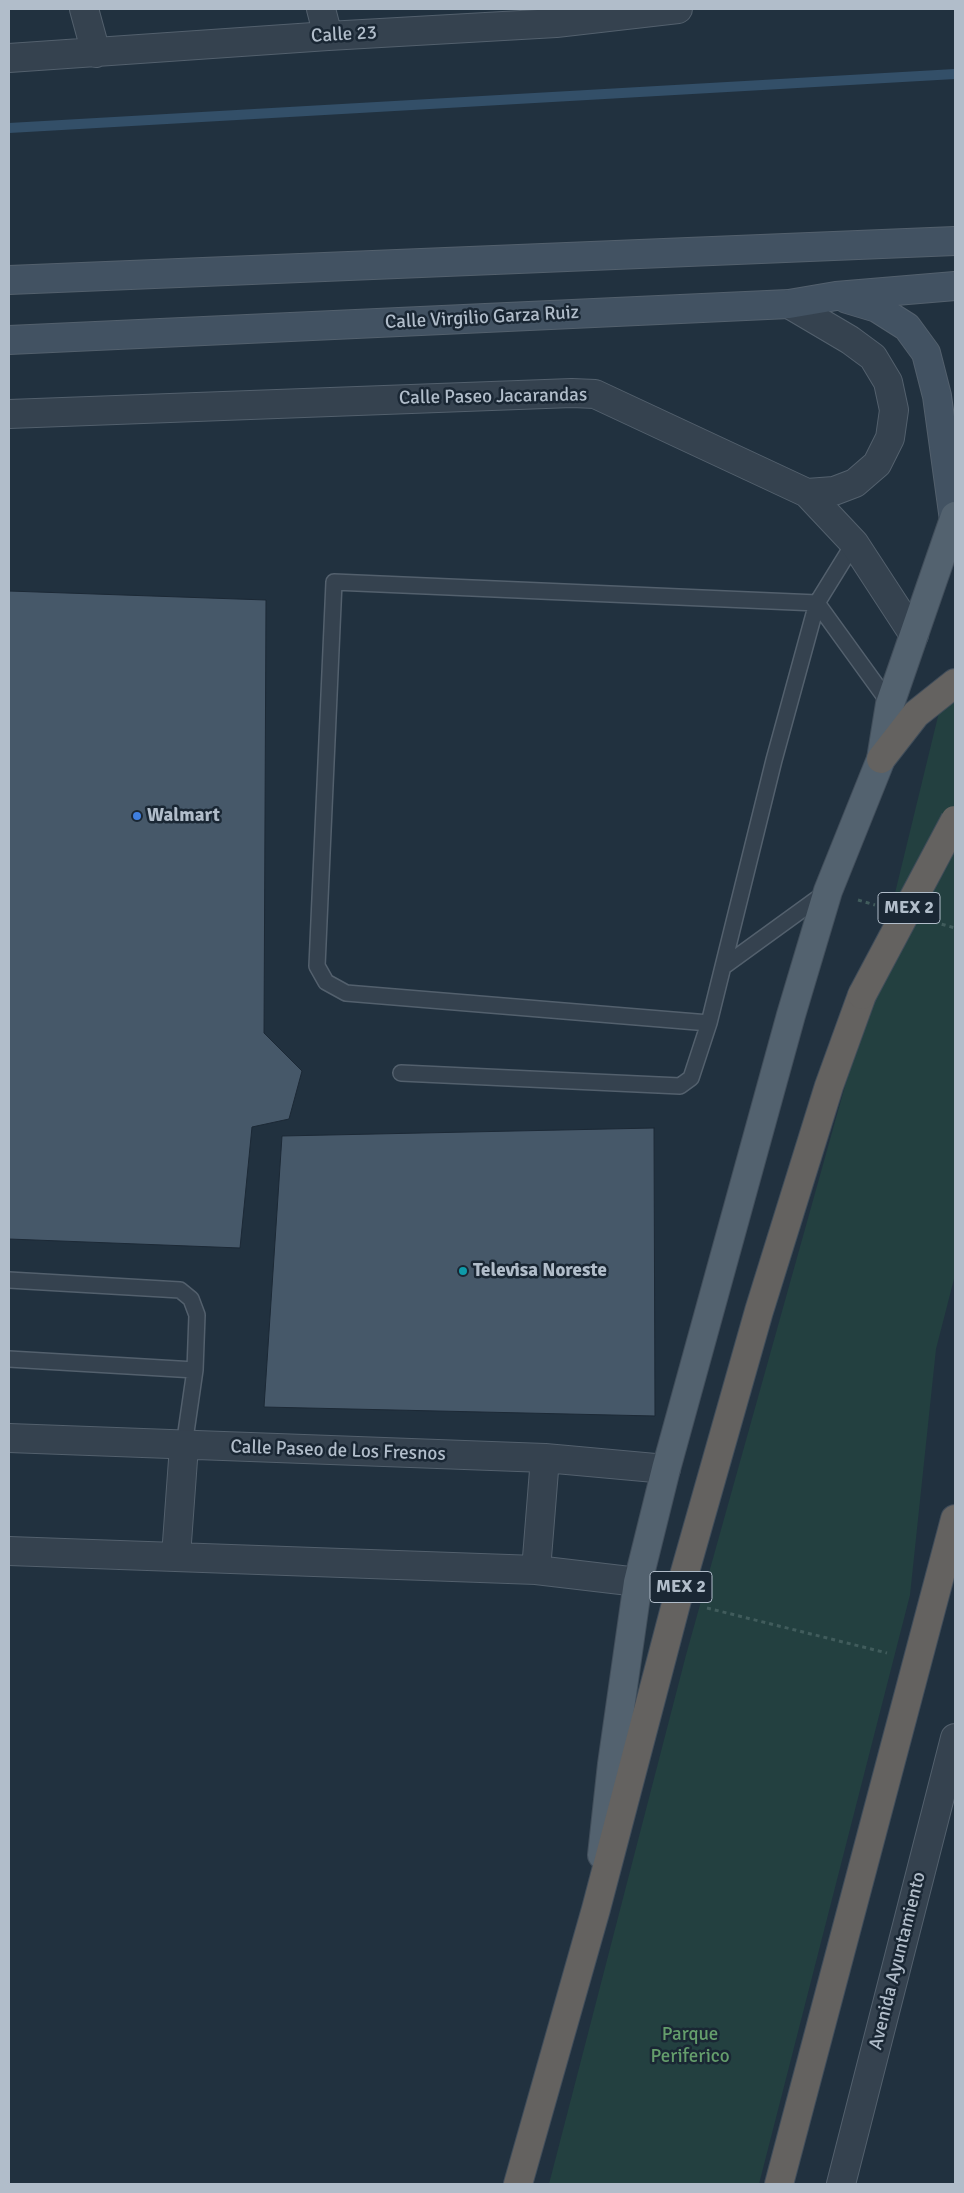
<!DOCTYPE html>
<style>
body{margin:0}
#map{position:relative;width:964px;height:2193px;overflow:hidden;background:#21313f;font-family:Signika,sans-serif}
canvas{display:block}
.frame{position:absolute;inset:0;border:10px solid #b1bdca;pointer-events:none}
</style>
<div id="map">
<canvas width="964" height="2193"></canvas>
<div class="frame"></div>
</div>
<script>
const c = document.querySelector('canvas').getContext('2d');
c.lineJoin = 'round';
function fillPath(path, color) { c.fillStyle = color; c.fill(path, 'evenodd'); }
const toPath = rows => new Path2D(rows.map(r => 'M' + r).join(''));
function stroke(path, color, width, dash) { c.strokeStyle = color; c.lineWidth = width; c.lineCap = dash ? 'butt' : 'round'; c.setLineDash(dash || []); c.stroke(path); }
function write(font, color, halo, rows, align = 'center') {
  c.font = font + ' Signika,sans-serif'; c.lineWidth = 5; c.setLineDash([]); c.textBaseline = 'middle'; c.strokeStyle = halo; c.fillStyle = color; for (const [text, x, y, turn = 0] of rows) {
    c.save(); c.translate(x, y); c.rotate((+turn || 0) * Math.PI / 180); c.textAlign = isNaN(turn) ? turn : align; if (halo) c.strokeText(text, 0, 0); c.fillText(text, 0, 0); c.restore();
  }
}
const green = toPath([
 [955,691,955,1275,936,1349,910,1595,759,2184,549,2184,686,1655,869,1000,941,704]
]);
const stream = toPath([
 [9,128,955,74]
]);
const building = toPath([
 [9,591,266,600,264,1033,302,1071,289,1119,252,1127,240,1248,9,1239,9,591],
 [654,1128,655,1416,264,1407,282,1136,654,1128]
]);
const path = toPath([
 [858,900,875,905],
 [934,922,955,928],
 [707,1608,887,1653]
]);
const service = toPath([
 [723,967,825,893],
 [709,1023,346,993,326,982,317,966,334,582,817,603,890,704],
 [401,1073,680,1086,691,1078,709,1023,774,760,817,603,854,543],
 [9,1280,180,1290,191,1299,197,1315,195,1370,184,1446],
 [9,1359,195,1370]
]);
const minor = toPath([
 [84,9,96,53],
 [321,9,328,36],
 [9,58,328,36,556,23,678,9],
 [789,304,850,340,873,357,888,382,894,410,890,438,877,464,855,483,834,491,807,493],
 [9,414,572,393,595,394,807,493,854,543,914,635],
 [9,1438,545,1458,666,1469],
 [9,1551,536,1570,638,1582],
 [176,1556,184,1446],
 [536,1570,545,1458],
 [841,2184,955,1738]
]);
const secondary = toPath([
 [9,280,955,241],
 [847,299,877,308,907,327,926,353,937,396,954,520],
 [9,340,789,304,836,296,955,286]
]);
const primary = toPath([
 [602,1855,612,1764,638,1582,666,1469,791,1015,828,891,881,759,890,704,955,516]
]);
const trunk = toPath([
 [881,759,916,714,955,683],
 [518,2184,596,1909,677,1600,759,1311,829,1086,862,995],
 [779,2184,955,1519]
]);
const trunkBridge = toPath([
 [862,995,955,820]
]);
const markers = [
 [137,816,5,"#3f7fe0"],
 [463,1271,5,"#0f9aa8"]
];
const shields = [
 [909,908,62],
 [681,1587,62]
];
const shieldNames = [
 ["MEX 2",909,908],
 ["MEX 2",681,1587]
];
const streetNames = [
 ["Calle 23",344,35,-3],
 ["Calle Virgilio Garza Ruiz",482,318,-3],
 ["Calle Paseo Jacarandas",493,397,-1],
 ["Calle Paseo de Los Fresnos",338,1451,2],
 ["Avenida Ayuntamiento",898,1961,-76]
];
const poiNames = [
 ["Walmart",147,816],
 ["Televisa Noreste",473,1271]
];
const parkNames = [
 ["Parque",690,2035],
 ["Periferico",690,2057]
];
fillPath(green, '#234040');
stroke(stream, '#334f68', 10);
fillPath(building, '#465869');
stroke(building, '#1c2936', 1);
stroke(service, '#53606d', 18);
stroke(minor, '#53606d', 30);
stroke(secondary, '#53606d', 30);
stroke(primary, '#414e5b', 30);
stroke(trunk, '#404d5a', 30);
stroke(path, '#415c5c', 3, [4, 4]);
stroke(service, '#35424f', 15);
stroke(minor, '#35424f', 28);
stroke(secondary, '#425262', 28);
stroke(primary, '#53626f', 28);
stroke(trunk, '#646260', 28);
stroke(trunkBridge, '#404d5a', 30, []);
stroke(trunkBridge, '#646260', 28);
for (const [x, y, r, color] of markers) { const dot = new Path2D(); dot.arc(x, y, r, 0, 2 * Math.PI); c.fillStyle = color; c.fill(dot); stroke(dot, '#1a2734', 2); }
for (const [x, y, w] of shields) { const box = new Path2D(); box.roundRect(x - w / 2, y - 15.5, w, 31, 4); c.fillStyle = '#1a2734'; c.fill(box); stroke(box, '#b1bdca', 1); }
write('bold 18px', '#b1bdca', null, shieldNames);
write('19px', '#b1bdca', '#1a2734', streetNames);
write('bold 19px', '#b1bdca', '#1a2734', poiNames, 'left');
write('19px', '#659e6c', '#1a2734', parkNames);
</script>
